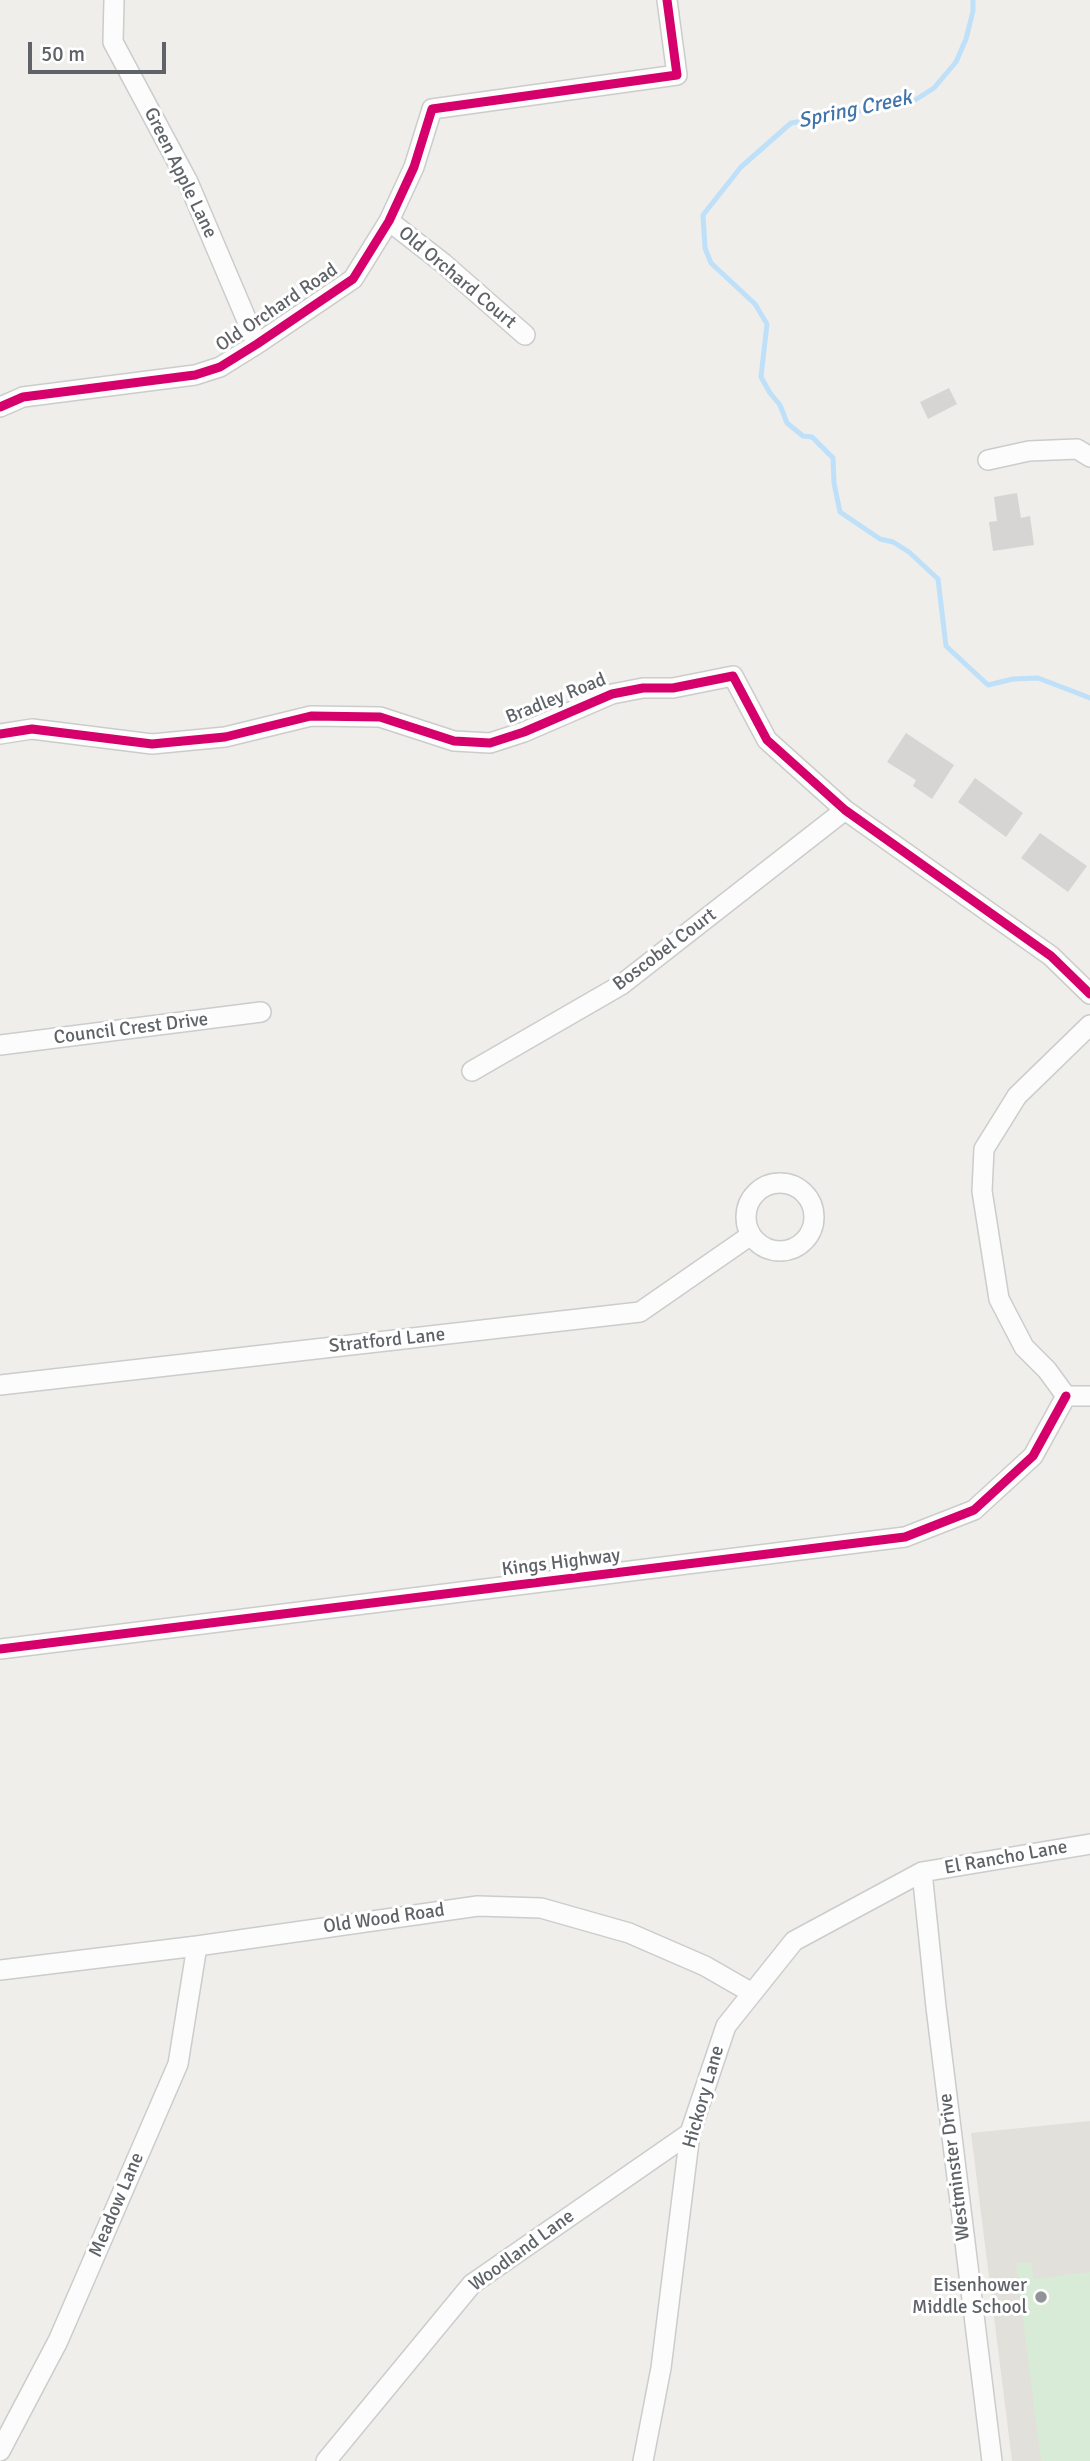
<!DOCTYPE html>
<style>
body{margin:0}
#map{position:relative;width:1090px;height:2461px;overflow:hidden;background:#efeeea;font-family:Signika,sans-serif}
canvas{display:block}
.scale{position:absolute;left:28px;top:42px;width:138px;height:32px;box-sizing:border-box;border:4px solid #5f6368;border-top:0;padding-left:9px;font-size:21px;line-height:24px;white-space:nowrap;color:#5f6368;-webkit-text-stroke:5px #fff;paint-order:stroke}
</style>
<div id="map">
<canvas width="1090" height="2461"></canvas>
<div class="scale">50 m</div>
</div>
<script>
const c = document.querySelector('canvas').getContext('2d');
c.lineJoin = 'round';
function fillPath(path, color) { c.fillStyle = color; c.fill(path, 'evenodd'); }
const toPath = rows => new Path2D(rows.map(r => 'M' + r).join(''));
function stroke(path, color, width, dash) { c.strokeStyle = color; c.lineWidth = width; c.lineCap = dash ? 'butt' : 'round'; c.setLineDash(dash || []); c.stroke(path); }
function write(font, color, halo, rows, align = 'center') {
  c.font = font + ' Signika,sans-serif'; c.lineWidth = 6; c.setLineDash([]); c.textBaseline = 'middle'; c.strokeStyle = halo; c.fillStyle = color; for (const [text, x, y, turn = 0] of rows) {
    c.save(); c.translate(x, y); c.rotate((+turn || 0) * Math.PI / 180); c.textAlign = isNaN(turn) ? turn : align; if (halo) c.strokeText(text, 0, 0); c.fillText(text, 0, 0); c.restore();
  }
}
const education = toPath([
 [1090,2121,1090,2461,1012,2461,971,2133]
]);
const green = toPath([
 [1031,2262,1034,2279,1090,2272,1090,2461,1041,2461,1016,2263]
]);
const stream = toPath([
 [973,0,973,11,966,39,956,62,934,88,912,102,791,123,741,167,703,215,705,248,711,263,755,304,767,324,761,377,770,393,780,405,787,423,803,436,812,437,833,458,834,483,840,512,880,539,893,542,909,552,938,579,946,646,988,685,1013,679,1038,678,1090,698]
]);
const building = toPath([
 [949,388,957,404,928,419,920,402],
 [1017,493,1021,518,1030,516,1034,545,993,551,989,522,997,521,994,497],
 [906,733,954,765,932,799,913,786,916,780,887,762],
 [975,778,1023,813,1006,837,958,802],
 [1040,833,1087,866,1068,892,1021,858]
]);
const minor = toPath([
 [114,0,113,42,188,182,257,344],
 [389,221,443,263,525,335],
 [0,407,23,397,195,375,220,367,257,344,353,279,389,221,414,167,432,109,677,75,667,0],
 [988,460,1029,451,1077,449,1090,457],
 [0,734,32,729,152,744,225,737,311,716,380,717,454,741,490,743,524,732,612,694,643,688,673,688,733,676,767,740,845,810,1051,956,1090,994],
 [0,1045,261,1012],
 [472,1071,621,985,845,810],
 '746 1217a34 34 0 1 1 68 0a34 34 0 1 1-68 0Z',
 [0,1385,640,1312,751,1235],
 [1066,1396,1047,1370,1024,1347,999,1299,982,1191,984,1149,1017,1096,1090,1025],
 [1066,1396,1090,1396],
 [0,1649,905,1537,974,1510,1033,1456,1066,1396],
 [922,1872,936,2007,992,2461],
 [0,1970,197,1946,478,1906,541,1908,629,1933,705,1966,752,1993],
 [0,2451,58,2341,178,2064,197,1946],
 [326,2461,472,2284,690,2133],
 [643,2461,661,2368,690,2133,726,2026,794,1941,922,1872,1090,1844]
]);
const cycleway = toPath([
 [0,407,23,397,195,375,220,367,257,344,353,279,389,221,414,167,432,109,677,75,667,0],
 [0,734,32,729,152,744,225,737,311,716,380,717,454,741,490,743,524,732,612,694,643,688,673,688,733,676,767,740,845,810,1051,956,1090,994],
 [0,1649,905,1537,974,1510,1033,1456,1066,1396]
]);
const markers = [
 [1041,2297,7,"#919496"]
];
const streetNames = [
 ["Green Apple Lane",180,173,64],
 ["Old Orchard Court",457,278,40],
 ["Old Orchard Road",277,308,-34],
 ["Bradley Road",556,699,-22],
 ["Boscobel Court",665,950,-37],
 ["Council Crest Drive",131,1029,-7],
 ["Stratford Lane",387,1341,-6],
 ["Kings Highway",561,1563,-7],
 ["El Rancho Lane",1006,1858,-10],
 ["Old Wood Road",384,1919,-8],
 ["Hickory Lane",704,2097,-74],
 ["Westminster Drive",955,2167,-97],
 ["Meadow Lane",117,2205,-67],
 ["Woodland Lane",522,2251,-36]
];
const poiNames = [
 ["Eisenhower",1027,2286],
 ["Middle School",1027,2308]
];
const waterNames = [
 ["Spring Creek",855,110,-12]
];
fillPath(education, '#e2e0da');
fillPath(green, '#d8ebd6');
stroke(stream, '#bfe0f9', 5);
fillPath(building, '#d6d5d3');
stroke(minor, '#cbcccc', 22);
stroke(minor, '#fdfcfc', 19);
stroke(cycleway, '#d6006c', 9);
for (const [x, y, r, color] of markers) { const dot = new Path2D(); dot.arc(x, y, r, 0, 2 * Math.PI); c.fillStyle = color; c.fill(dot); stroke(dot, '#fff', 2.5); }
write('19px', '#5f6368', '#fff', streetNames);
write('19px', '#5f6368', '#fff', poiNames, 'right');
write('italic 21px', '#4174aa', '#fff', waterNames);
</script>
